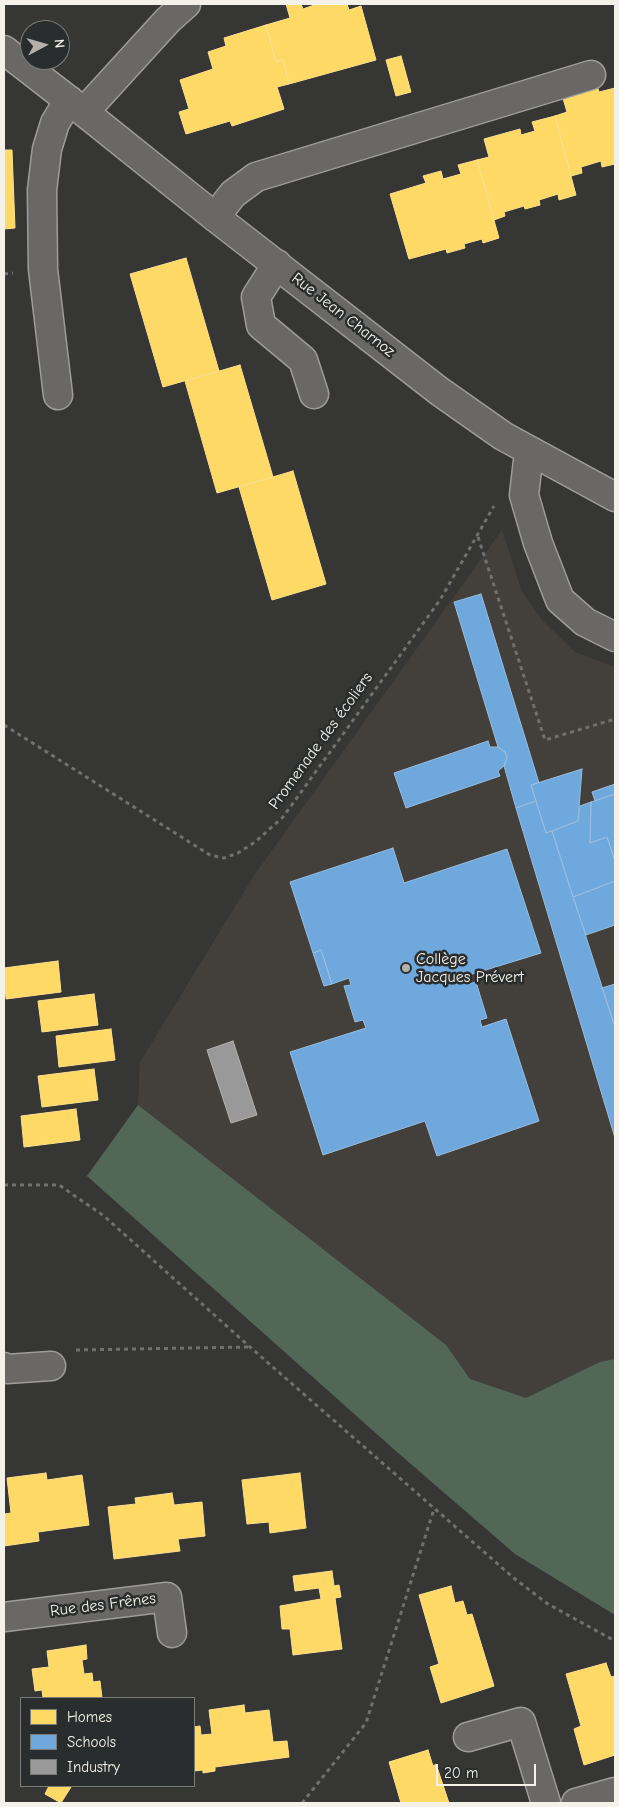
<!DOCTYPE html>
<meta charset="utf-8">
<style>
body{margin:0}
#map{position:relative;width:619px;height:1807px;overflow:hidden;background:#363635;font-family:"Comic Neue",sans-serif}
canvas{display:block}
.frame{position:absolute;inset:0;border:5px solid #f4f1e8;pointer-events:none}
.legend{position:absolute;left:20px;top:1697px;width:175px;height:90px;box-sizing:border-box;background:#2a2d2e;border:1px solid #7b7b78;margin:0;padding:6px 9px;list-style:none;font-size:15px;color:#f4f1e8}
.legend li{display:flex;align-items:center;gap:10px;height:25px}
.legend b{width:25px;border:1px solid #7b7b78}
.north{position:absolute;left:20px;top:20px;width:50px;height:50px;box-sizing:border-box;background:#2a2d2e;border:1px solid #7b7b78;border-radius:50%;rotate:84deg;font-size:14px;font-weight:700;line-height:20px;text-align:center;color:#f4f1e8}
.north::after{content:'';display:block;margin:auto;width:18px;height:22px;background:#b2b0a9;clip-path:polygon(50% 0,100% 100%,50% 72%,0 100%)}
.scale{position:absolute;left:436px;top:1764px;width:100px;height:22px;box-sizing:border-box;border:2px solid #f4f1e8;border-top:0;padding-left:6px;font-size:15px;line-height:18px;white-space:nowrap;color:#f4f1e8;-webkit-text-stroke:4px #2a2d2e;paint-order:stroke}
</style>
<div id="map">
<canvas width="619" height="1807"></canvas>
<div class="frame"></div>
<ul class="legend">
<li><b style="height:14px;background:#ffd966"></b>Homes</li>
<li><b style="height:14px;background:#6fa8dc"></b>Schools</li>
<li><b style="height:14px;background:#999"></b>Industry</li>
</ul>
<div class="north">N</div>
<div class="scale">20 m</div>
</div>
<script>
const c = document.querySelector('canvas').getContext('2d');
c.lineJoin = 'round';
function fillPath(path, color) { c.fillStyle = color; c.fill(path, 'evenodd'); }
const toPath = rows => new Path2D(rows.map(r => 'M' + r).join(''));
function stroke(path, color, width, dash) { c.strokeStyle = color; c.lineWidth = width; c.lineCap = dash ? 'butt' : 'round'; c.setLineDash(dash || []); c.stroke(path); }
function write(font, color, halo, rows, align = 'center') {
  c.font = font + ' "Comic Neue",sans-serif'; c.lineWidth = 5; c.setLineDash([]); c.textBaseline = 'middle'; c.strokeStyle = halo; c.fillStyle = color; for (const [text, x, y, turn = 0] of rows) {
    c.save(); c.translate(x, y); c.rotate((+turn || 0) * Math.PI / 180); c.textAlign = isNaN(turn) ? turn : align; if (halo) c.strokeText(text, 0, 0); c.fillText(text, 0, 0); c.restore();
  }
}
const built = toPath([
 [502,530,522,592,542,620,575,652,615,667,615,1384,397,1452,87,1176,138,1105,140,1062,255,874]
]);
const green = toPath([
 [138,1105,446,1345,470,1379,526,1398,600,1362,615,1359,615,1615,515,1554,397,1452,87,1176]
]);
const homes = toPath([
 [286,4,301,4,303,9,317,4,347,4,349,10,361,6,376,60,289,84,283,60,276,62,266,25,290,18,286,4],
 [266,25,276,62,283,60,289,84,277,87,284,109,232,126,230,121,186,134,179,112,189,109,180,80,213,69,208,52,226,46,224,38,266,25],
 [401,56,411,92,396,96,386,60,401,56],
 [597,85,599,92,615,88,615,164,602,167,601,161,581,167,582,173,571,176,555,116,567,112,562,95,597,85],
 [555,116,576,195,559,200,558,194,539,200,540,205,525,209,524,206,504,212,505,216,494,220,477,160,489,157,484,139,520,129,521,135,535,131,532,122,555,116],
 [4,150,12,150,15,228,4,229,4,150],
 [477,160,499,238,483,243,482,239,464,244,465,248,447,253,446,249,409,259,390,194,426,183,423,176,441,171,443,179,461,174,458,165,477,160],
 [186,258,219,371,163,387,130,274,186,258],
 [240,365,273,477,217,493,185,381,240,365],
 [293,471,326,584,272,600,239,487,293,471],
 [58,961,61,992,6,999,4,968,58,961],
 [94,994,98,1025,42,1032,38,1001,94,994],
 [111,1029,115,1060,59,1067,56,1036,111,1029],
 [94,1069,98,1100,42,1107,38,1076,94,1069],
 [76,1109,80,1140,24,1147,21,1116,76,1109],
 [46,1473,47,1480,82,1475,89,1525,38,1532,39,1541,4,1546,4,1514,11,1513,7,1478,46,1473],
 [300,1473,306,1528,270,1533,269,1522,247,1524,242,1480,300,1473],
 [172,1493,174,1505,202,1502,205,1536,178,1539,180,1551,114,1559,108,1507,136,1504,135,1498,172,1493],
 [332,1571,334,1586,339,1585,341,1597,335,1598,342,1649,293,1655,290,1629,282,1629,280,1606,321,1599,319,1588,295,1591,293,1576,332,1571],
 [451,1586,455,1603,463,1601,467,1615,472,1614,494,1686,441,1703,430,1667,439,1664,419,1595,451,1586],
 [86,1645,87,1659,82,1660,84,1674,92,1673,93,1682,100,1681,102,1698,43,1698,42,1690,35,1691,32,1669,49,1667,47,1651,86,1645],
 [606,1663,611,1677,615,1676,615,1755,584,1765,574,1729,581,1726,566,1674,606,1663],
 [244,1705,245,1713,269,1710,273,1742,287,1741,289,1757,215,1767,215,1771,203,1773,203,1770,194,1771,194,1727,200,1726,201,1735,212,1734,209,1710,244,1705],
 [428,1750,433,1766,436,1764,449,1803,401,1803,389,1762,428,1750],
 [49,1786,69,1786,71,1787,61,1803,45,1794,49,1786]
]);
const schools = toPath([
 [481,594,539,783,531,785,536,801,516,808,504,766,507,757,505,752,498,747,454,602,481,594],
 [488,741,490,747,498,747,505,752,507,757,505,765,498,771,500,776,406,808,394,773,488,741],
 [582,769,578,821,546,833,531,785,582,769],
 [615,784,615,794,595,801,592,792,615,784],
 [615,794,615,861,607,837,590,843,591,802,615,794],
 [536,801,546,833,552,831,615,1027,615,1138,516,808,536,801],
 [591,802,590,843,607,837,615,861,615,881,573,897,552,831,578,821,580,806,591,802],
 [393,848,404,883,507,849,541,953,466,976,468,984,476,982,487,1018,480,1020,482,1027,506,1019,539,1121,437,1156,425,1121,323,1155,290,1052,366,1028,363,1020,355,1022,344,986,351,985,349,978,332,984,321,950,313,953,290,882,393,848],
 [615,881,615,925,586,935,573,897,615,881],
 [321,950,332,984,324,986,313,953,321,950],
 [615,984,615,1027,602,988,615,984]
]);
const industry = toPath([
 [233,1041,257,1115,231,1123,207,1050,233,1041]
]);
const path = toPath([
 [4,274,13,273],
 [478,537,545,740,615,719],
 [4,725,210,855,224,858,238,853,255,842,283,817,440,600,494,506],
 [4,1185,59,1185,104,1216,250,1347,515,1579,548,1604,615,1641],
 [76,1350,249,1347],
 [302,1803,366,1723,434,1509]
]);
const minor = toPath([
 [4,50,84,112,215,217,439,391,503,436,615,497],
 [84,112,168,20,186,4],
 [215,217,233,194,256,177,591,75],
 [277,264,256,297,261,325,303,360,314,394],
 [58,395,43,269,42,190,47,149,55,123,69,100],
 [529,452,524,495,538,543,560,600,585,622,615,637],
 [4,1367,7,1369,51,1366],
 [4,1617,167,1597,172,1633],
 [468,1737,521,1722,546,1803],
 [576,1803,615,1792]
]);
const markers = [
 [406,968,5,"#b2b0a9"]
];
const streetNames = [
 ["Rue Jean Charnoz",343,315,38],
 ["Promenade des écoliers",321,741,-54],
 ["Rue des Frênes",103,1605,-7]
];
const poiNames = [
 ["Collège",416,959],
 ["Jacques Prévert",416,977]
];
fillPath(built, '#43403b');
fillPath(green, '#536757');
fillPath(homes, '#ffd966');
stroke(homes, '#fce08d', 1);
fillPath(schools, '#6fa8dc');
stroke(schools, '#97bee0', 1);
fillPath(industry, '#999');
stroke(industry, '#b4b3b1', 1);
stroke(minor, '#9c9c9a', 31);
stroke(path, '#70706f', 3, [4, 4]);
stroke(minor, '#696866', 28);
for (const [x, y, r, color] of markers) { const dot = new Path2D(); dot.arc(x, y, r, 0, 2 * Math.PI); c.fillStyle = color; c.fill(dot); stroke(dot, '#2a2d2e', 2); }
write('16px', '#f4f1e8', '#2a2d2e', streetNames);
write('16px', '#f4f1e8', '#2a2d2e', poiNames, 'left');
</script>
